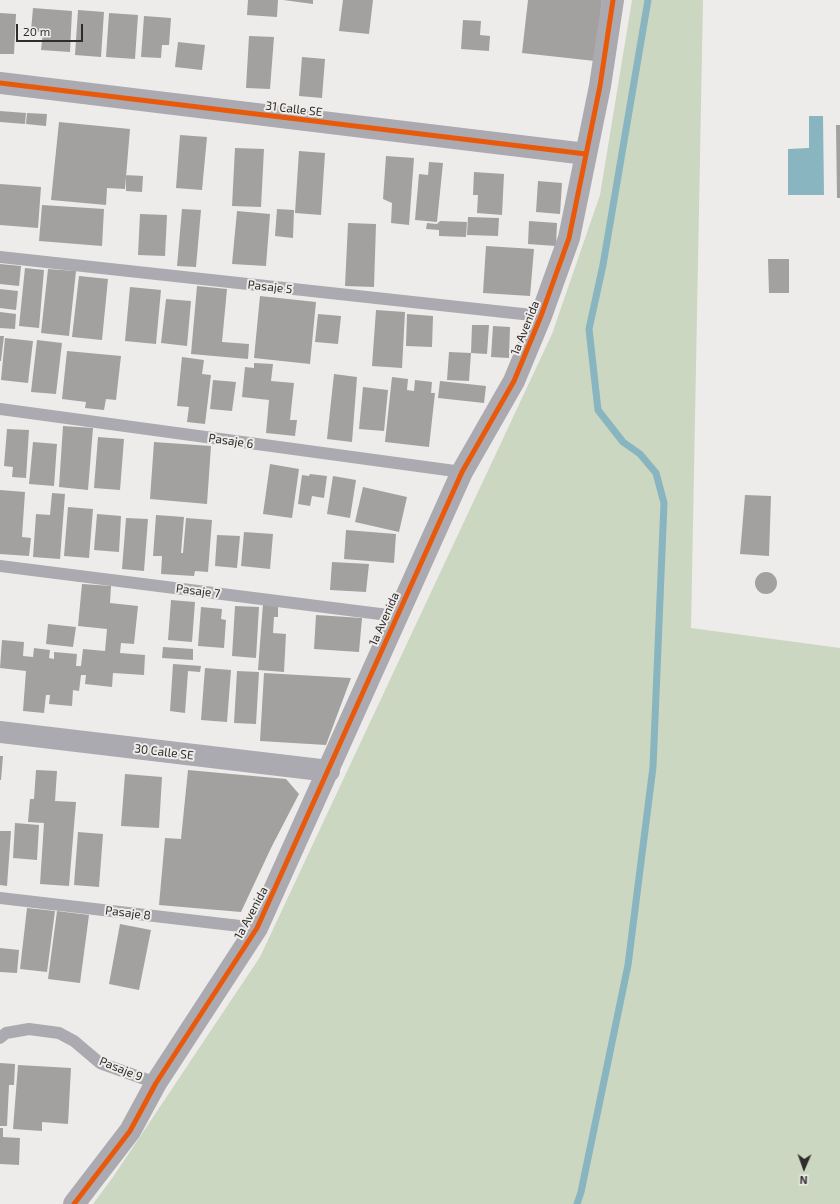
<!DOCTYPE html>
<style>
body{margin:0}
#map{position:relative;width:840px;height:1204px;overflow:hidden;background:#eeecea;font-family:"Exo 2",sans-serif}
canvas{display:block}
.north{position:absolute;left:784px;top:1148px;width:40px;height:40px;-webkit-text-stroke:3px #efece9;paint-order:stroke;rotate:182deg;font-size:11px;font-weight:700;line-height:16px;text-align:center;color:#2e2d2c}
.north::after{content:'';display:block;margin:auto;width:14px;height:18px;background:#2e2d2c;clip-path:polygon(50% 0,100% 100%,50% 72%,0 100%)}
.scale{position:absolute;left:16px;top:24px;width:67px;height:18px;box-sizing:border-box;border:2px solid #2e2d2c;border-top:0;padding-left:5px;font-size:12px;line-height:14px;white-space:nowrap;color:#2e2d2c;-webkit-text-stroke:3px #efece9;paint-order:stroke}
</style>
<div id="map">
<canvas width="840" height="1204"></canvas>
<div class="north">N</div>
<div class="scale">20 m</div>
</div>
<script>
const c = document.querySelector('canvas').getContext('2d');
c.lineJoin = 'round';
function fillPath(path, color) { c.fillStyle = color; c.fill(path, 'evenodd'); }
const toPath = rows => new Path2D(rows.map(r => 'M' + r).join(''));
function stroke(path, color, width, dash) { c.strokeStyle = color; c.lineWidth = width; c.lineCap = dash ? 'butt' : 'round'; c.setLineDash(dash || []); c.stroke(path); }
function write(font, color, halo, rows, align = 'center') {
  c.font = font + ' "Exo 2",sans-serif'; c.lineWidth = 4; c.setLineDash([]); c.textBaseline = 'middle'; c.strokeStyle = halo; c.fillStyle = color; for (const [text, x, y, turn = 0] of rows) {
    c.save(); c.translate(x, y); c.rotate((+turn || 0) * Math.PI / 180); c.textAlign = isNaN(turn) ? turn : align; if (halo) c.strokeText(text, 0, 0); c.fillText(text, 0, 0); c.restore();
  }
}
const green = toPath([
 [632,0,703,0,691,628,840,648,840,1204,93,1204,113,1177,260,957,552,334,600,195]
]);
const water = toPath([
 [809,116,823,116,824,195,788,195,788,149,809,148]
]);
const stream = toPath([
 [577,1204,581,1192,628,965,653,767,664,503,656,473,640,454,623,442,598,410,589,329,603,265,648,0]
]);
const building = toPath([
 [248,0,278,0,277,17,247,15],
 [283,0,313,0,313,4],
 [343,0,373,0,369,34,339,31],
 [528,0,602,0,595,61,522,53],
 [33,8,72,11,70,52,41,50,43,32,31,31],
 [78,10,104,12,101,57,75,55],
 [0,13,16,14,14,54,0,54],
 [109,13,138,15,135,59,106,57],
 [144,16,171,18,169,45,162,45,161,58,141,57],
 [463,20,481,21,480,35,490,36,489,51,461,49],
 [249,36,274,37,270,89,246,88],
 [178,42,205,45,202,70,175,67],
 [302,57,325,59,322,98,299,96],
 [0,111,26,113,25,124,0,122],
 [27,113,47,114,46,126,26,124],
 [59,122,130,129,125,189,107,188,106,205,51,200],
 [836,125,840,125,840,198,837,198],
 [180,135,207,137,202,190,176,188],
 [235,148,264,149,261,207,232,206],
 [299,151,325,153,321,215,295,213],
 [386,156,414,158,409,225,391,223,392,203,383,199],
 [429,162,443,163,437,222,415,220,419,174,428,175],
 [474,172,504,174,502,215,477,213,478,195,473,195],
 [126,175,143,176,142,192,126,191],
 [538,181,562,183,560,214,536,212],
 [0,184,41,187,38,228,0,225],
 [42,205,104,209,102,246,39,241],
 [182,209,201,210,196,267,177,266],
 [277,209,294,210,293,238,275,236],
 [237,211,270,214,266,266,232,264],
 [140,214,167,215,165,256,138,255],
 [468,217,499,218,498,236,467,235],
 [440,221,467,222,466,237,439,236,439,230,426,229,427,223,437,224],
 [529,221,557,223,556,246,528,244],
 [348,223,376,224,374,287,345,286],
 [486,246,534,249,530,296,483,293],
 [768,259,789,259,789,293,769,293],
 [0,264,21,266,19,286,0,284],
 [25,268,44,270,39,328,19,326],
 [48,269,76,271,69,336,41,333],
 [79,276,108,279,102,340,72,337],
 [197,286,227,289,222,342,249,344,248,359,191,354],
 [130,287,161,290,156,344,125,341],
 [0,289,18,291,16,310,0,308],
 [260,296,316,302,310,364,254,358],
 [166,299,191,301,187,346,161,343],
 [376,310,405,312,402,368,372,366],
 [0,312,16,314,15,329,0,328],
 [318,314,341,316,338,344,315,342],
 [407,314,433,316,432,347,406,346],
 [472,325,489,325,487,354,471,353],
 [493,326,510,327,509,358,491,357],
 [0,336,4,336,1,361,0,361],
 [5,338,33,341,28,383,1,380],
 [37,340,62,343,56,394,31,392],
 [67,351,121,356,116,400,106,399,104,410,85,408,86,402,62,399],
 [449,352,471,353,469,381,447,380],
 [182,357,204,360,202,374,211,375,205,424,187,422,189,407,177,406],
 [254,363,273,364,271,381,294,383,290,420,297,420,295,436,266,433,269,400,242,397,245,367,254,368],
 [334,374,357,377,352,442,327,439],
 [392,377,408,379,407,390,414,391,415,380,432,382,431,393,435,393,429,447,385,442],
 [213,380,236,382,232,411,210,409],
 [440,381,486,386,484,403,438,398],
 [363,387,388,390,384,431,359,429],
 [63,426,93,428,88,490,59,487],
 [7,429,29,430,26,478,12,477,13,467,4,466],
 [98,437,124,439,120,490,94,488],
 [33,442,57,444,54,486,29,484],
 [154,442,211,446,207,504,150,499],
 [270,464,299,469,292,518,263,514],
 [310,474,327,476,324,498,312,496,310,506,298,504,302,475,309,476],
 [333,476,356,480,350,518,327,514],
 [363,487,407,497,399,532,355,522],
 [0,490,25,492,22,537,31,538,29,556,0,554],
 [52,493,65,494,60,559,33,557,36,514,50,515],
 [745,495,771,496,769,556,740,554],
 [68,507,93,509,89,558,64,556],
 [97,514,121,516,119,552,94,550],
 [156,515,184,517,181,553,183,553,186,518,212,520,208,572,195,571,194,576,161,574,162,556,153,556],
 [126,518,148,519,144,571,122,569],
 [346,530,396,534,394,563,344,559],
 [244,532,273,534,270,569,241,566],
 [217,535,240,536,237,568,215,566],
 [332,562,369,564,366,592,330,590],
 '755 583a11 11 0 1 1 22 0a11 11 0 1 1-22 0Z',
 [82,584,111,586,110,603,138,606,134,644,121,643,120,653,145,655,144,675,113,673,112,687,85,684,86,675,81,675,79,691,73,690,72,706,49,704,50,695,46,695,44,713,23,711,26,671,0,668,2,640,24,642,23,656,33,657,34,648,50,650,49,658,54,659,54,652,77,654,76,666,81,666,83,649,105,651,107,629,78,626],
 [171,600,195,602,192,642,168,640],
 [263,604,278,606,278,617,274,617,273,633,286,634,284,672,258,670],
 [235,606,259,607,256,658,232,656],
 [201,607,222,609,221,619,226,620,224,648,198,646],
 [316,615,362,618,359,652,314,649],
 [48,624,76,627,73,647,46,644],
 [163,647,193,649,193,660,162,658],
 [173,664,201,666,200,672,188,671,185,713,170,711],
 [205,668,231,670,227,722,201,720],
 [237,671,259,672,256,724,234,723],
 [264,673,351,678,326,745,260,741],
 [0,756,3,756,1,780,0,780],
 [36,770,57,771,55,801,76,802,69,886,40,884,44,823,28,822,30,799,34,799],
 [188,770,286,779,299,794,271,848,241,912,159,905,165,838,181,839],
 [125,774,162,777,159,828,121,826],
 [15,823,39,825,37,860,13,858],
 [0,831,11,831,7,886,0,885],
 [78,832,103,834,99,887,74,885],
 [27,908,55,911,47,972,20,969],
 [57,911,89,915,80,983,48,979],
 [120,924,151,930,139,990,109,984],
 [0,948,19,950,17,973,0,972],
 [0,1063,15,1064,14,1085,9,1085,7,1126,0,1126],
 [18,1065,71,1068,68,1124,42,1122,42,1131,13,1129],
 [0,1128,3,1128,3,1137,20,1138,19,1165,0,1164]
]);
const lane = toPath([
 [0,257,541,316],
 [0,409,462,472],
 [0,566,396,616],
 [0,898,257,928],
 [0,1038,6,1033,29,1029,59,1033,74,1041,100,1063,156,1083]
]);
const street = toPath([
 [0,83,586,154],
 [0,732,329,771],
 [74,1204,130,1131,156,1083,257,928,462,472,514,381,541,316,569,238,600,86,613,0]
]);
const cycleway = toPath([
 [0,83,586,154],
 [74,1204,130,1131,156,1083,257,928,462,472,514,381,541,316,569,238,600,86,613,0]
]);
const streetNames = [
 ["31 Calle SE",294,109,7],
 ["Pasaje 5",270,287,6],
 ["1a Avenida",525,328,-68],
 ["Pasaje 6",231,441,8],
 ["Pasaje 7",198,591,7],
 ["1a Avenida",384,619,-66],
 ["30 Calle SE",164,752,7],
 ["Pasaje 8",128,913,7],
 ["1a Avenida",251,913,-62],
 ["Pasaje 9",121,1069,22]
];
fillPath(green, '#cbd7c0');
fillPath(water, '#88b5bf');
stroke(stream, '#88b5bf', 7);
fillPath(building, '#a2a1a0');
stroke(lane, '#abaab0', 12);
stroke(street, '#abaab0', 22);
stroke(cycleway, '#e8590c', 5);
write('12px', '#2e2d2c', '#efece9', streetNames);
</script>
